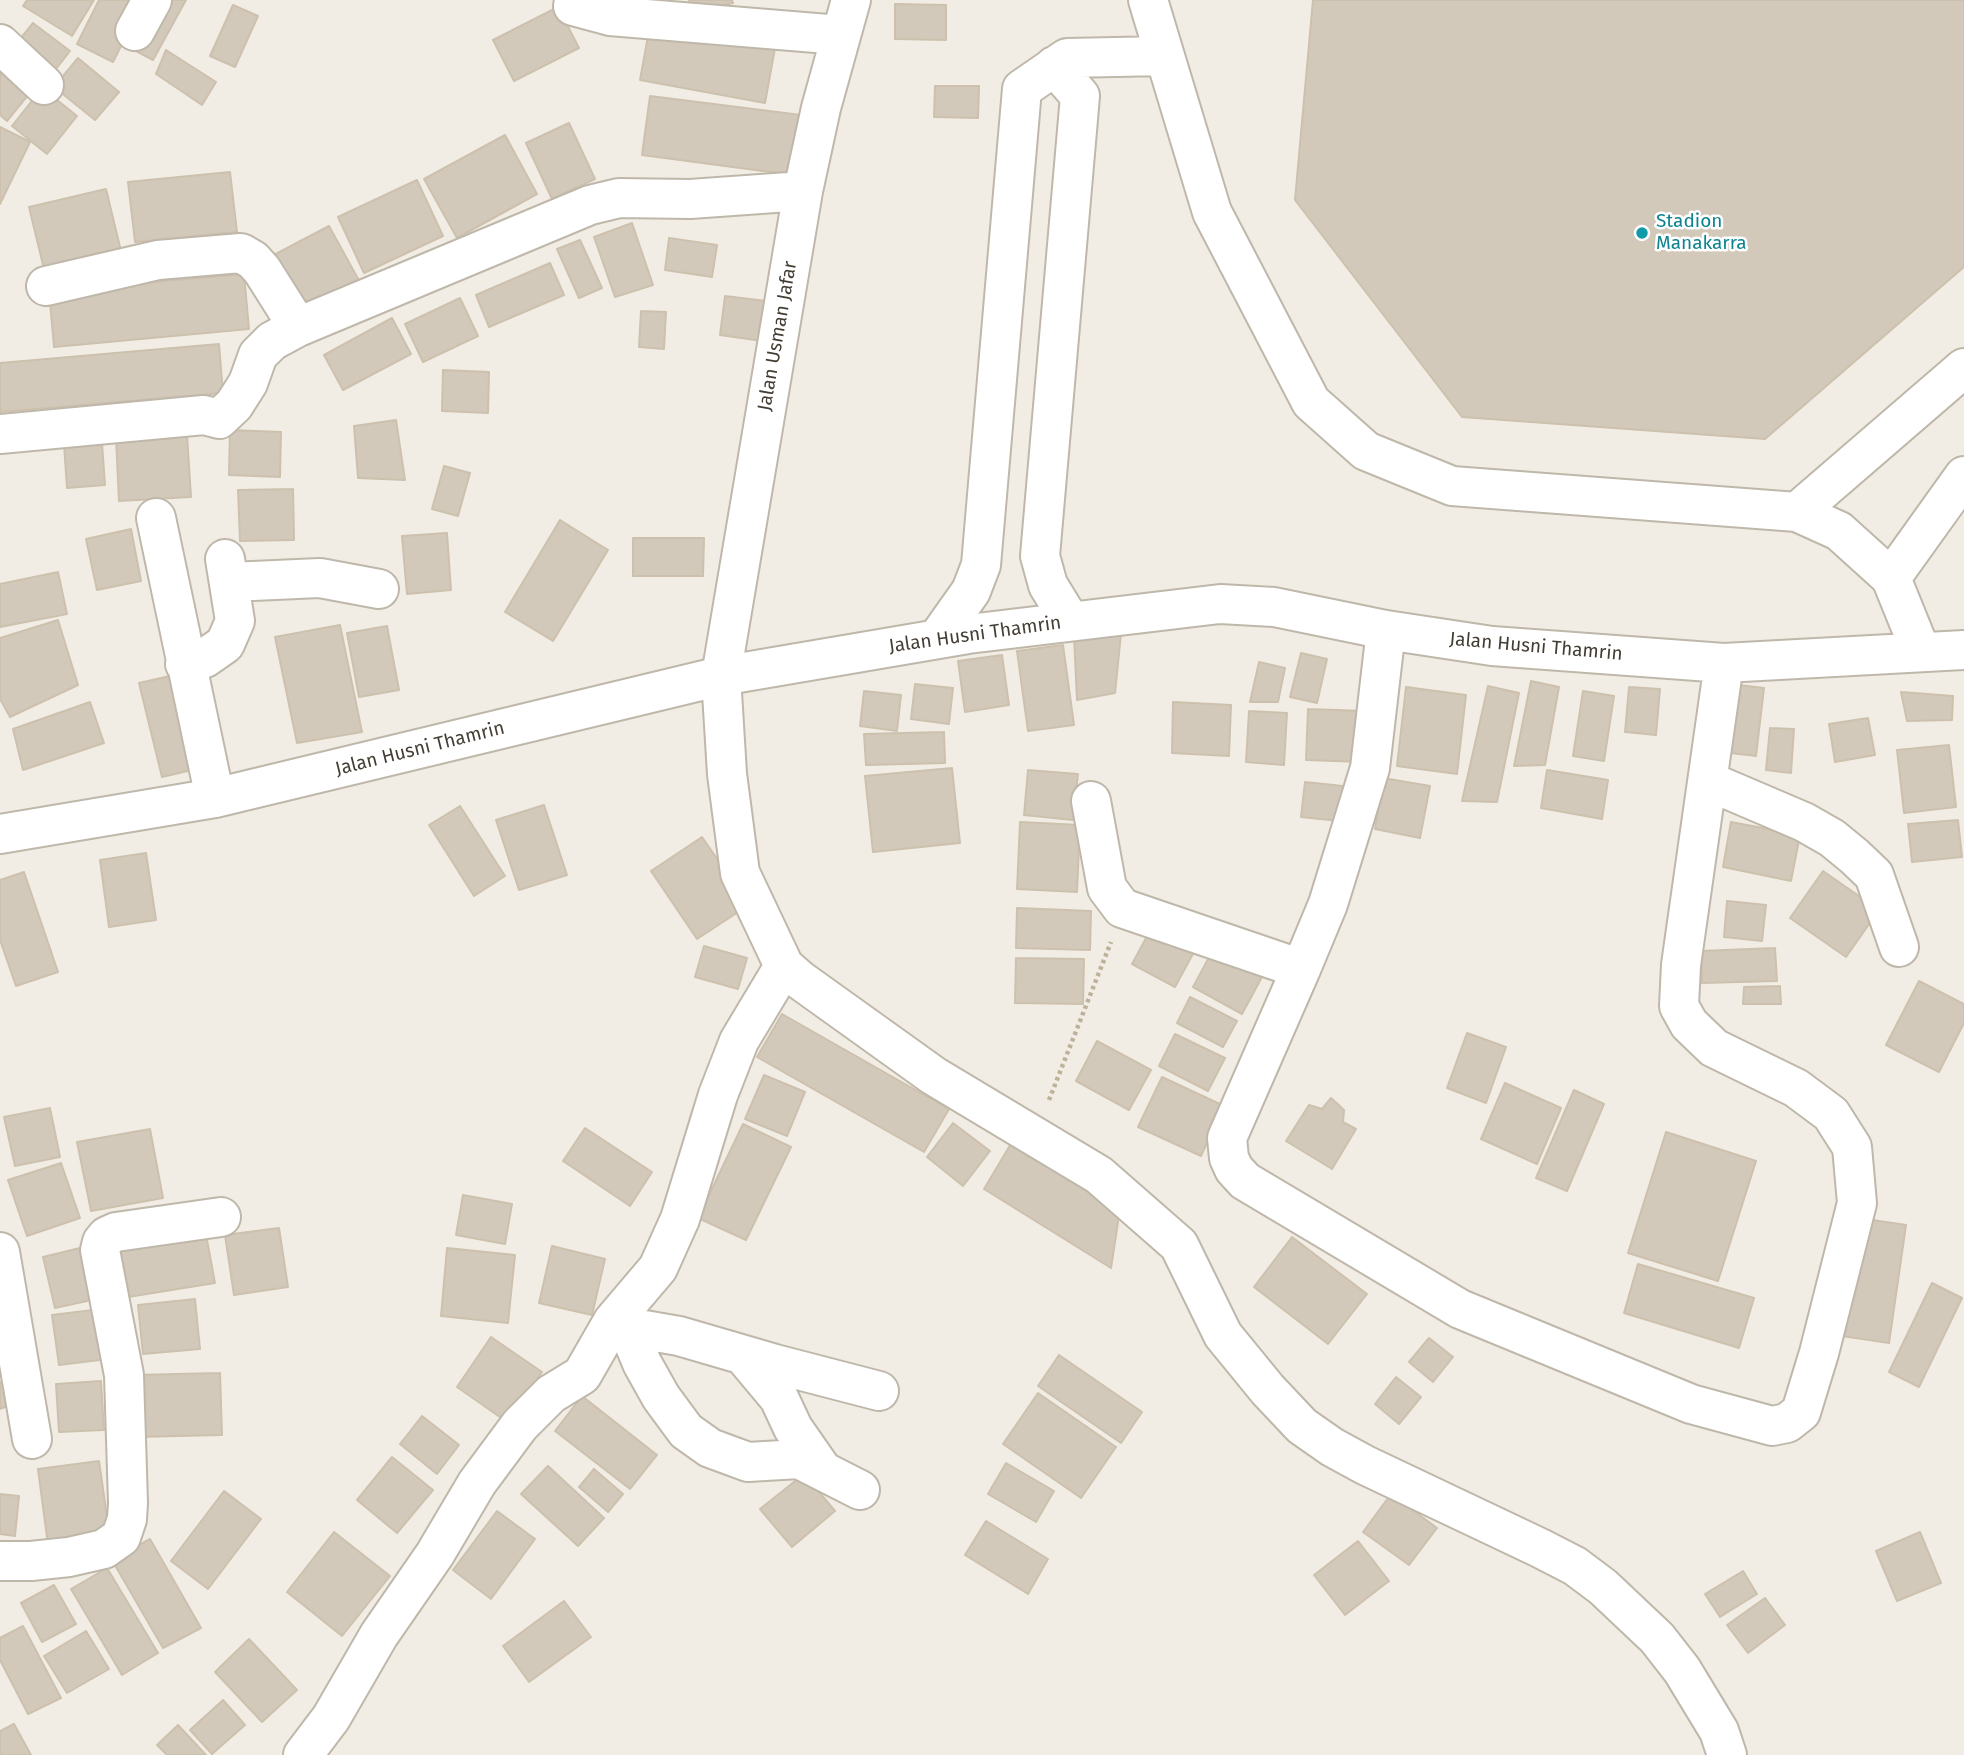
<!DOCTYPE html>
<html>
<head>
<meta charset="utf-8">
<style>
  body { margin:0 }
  canvas { display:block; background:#f1ede4 }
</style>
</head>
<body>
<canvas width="1964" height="1755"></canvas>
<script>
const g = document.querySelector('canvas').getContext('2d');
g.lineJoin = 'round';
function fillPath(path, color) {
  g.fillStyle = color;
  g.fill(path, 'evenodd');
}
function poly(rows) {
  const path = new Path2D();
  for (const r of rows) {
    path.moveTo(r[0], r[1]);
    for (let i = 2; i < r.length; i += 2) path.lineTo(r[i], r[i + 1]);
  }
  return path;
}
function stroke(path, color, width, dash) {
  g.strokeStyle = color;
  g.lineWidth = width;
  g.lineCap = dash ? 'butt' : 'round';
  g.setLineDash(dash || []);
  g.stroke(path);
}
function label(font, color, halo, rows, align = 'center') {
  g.font = font + ' "Fira Sans",sans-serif';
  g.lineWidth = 5;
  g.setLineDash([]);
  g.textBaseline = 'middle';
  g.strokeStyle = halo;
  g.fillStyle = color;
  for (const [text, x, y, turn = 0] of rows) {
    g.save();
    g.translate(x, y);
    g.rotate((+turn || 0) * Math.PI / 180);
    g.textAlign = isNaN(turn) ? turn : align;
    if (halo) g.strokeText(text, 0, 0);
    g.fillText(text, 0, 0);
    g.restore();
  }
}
const building = poly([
  [27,0,94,0,72,36,23,6,27,0],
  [99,0,144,0,113,62,77,44,99,0],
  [160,0,186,0,153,60,134,50,160,0],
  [689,0,732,0,733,3,692,12,689,0],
  [1313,0,1964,0,1964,267,1765,439,1462,417,1295,200,1313,0],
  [895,4,946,5,946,40,895,39,895,4],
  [233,5,258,16,235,67,210,56,233,5],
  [558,7,579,48,514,81,493,40,558,7],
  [33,23,70,51,49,78,12,49,33,23],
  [650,25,775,48,765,103,640,80,650,25],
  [166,50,216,82,202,105,156,74,166,50],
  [78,58,119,92,95,120,54,87,78,58],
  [0,59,37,84,7,121,0,115,0,59],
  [935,86,979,86,978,118,934,117,935,86],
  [42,88,77,116,47,154,12,126,42,88],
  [650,96,801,115,793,175,642,155,650,96],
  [569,123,595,179,552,199,526,143,569,123],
  [0,127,30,142,0,204,0,127],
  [505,135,537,194,457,238,424,179,505,135],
  [230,172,237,232,135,242,128,182,230,172],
  [417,180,443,236,364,273,338,217,417,180],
  [106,189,121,251,44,269,29,207,106,189],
  [632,223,653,285,615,297,594,237,632,223],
  [329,226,362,286,303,317,270,257,329,226],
  [669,238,717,245,712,277,665,270,669,238],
  [580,240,602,288,579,298,557,249,580,240],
  [550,263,564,295,489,327,476,295,550,263],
  [244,274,249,329,54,347,49,291,244,274],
  [725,296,774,302,769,342,720,335,725,296],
  [460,298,478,336,423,362,405,324,460,298],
  [641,311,666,312,664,349,639,347,641,311],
  [392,318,411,354,343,390,324,355,392,318],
  [219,344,223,393,0,412,0,363,219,344],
  [443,370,489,372,488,413,442,411,443,370],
  [396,420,405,480,358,478,354,426,396,420],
  [230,430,281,432,280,477,229,475,230,430],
  [187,435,191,497,119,501,116,438,187,435],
  [102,443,105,485,67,488,64,445,102,443],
  [444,466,470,473,458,516,432,509,444,466],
  [293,489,294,540,240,541,238,490,293,489],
  [560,520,608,550,553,641,505,612,560,520],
  [131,529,141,581,97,590,86,539,131,529],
  [447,533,451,590,407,594,402,536,447,533],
  [633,538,704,538,703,576,633,576,633,538],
  [58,572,67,614,0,627,0,584,58,572],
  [58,620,78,685,10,717,0,699,0,638,58,620],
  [340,625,362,732,297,743,275,637,340,625],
  [387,626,399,690,359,697,347,633,387,626],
  [1121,634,1115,693,1077,700,1074,635,1121,634],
  [1063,645,1074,725,1028,731,1017,651,1063,645],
  [1301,653,1327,659,1317,703,1290,697,1301,653],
  [1002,655,1009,705,965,712,958,661,1002,655],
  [1259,662,1285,668,1278,702,1250,702,1259,662],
  [170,676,192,770,162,777,139,683,170,676],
  [1531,681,1559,687,1545,765,1514,766,1531,681],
  [915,684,953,688,949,724,911,719,915,684],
  [1730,684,1764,688,1756,756,1722,752,1730,684],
  [1488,686,1519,693,1497,802,1462,801,1488,686],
  [1406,687,1466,695,1457,774,1397,766,1406,687],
  [1629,687,1660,689,1656,735,1625,732,1629,687],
  [864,691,901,695,897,731,860,726,864,691],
  [1583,691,1614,696,1604,761,1573,756,1583,691],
  [1901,692,1953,696,1952,720,1907,721,1901,692],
  [90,702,104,743,23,770,13,729,90,702],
  [1173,702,1231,705,1229,756,1172,753,1173,702],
  [1308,709,1365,711,1363,762,1306,760,1308,709],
  [1249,711,1287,713,1284,765,1246,762,1249,711],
  [1868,718,1875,755,1835,762,1829,724,1868,718],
  [1770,728,1794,729,1791,773,1766,770,1770,728],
  [944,732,945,763,866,765,864,734,944,732],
  [1949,745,1956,807,1904,813,1897,750,1949,745],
  [952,768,960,843,873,852,865,776,952,768],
  [1028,770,1078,774,1073,820,1024,815,1028,770],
  [1547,770,1608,780,1602,819,1541,808,1547,770],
  [1383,778,1430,786,1420,838,1375,829,1383,778],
  [1305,782,1343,786,1339,821,1301,817,1305,782],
  [544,805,567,875,519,890,496,820,544,805],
  [460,806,505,876,474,896,429,825,460,806],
  [1958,820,1962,857,1912,862,1908,824,1958,820],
  [1020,822,1080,825,1077,892,1017,889,1020,822],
  [1731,822,1800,835,1791,881,1723,867,1731,822],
  [702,837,749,905,697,939,651,871,702,837],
  [146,853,156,920,109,927,100,860,146,853],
  [1823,871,1879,910,1846,957,1790,918,1823,871],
  [24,872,58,972,16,986,0,940,0,880,24,872],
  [1727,901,1766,905,1762,941,1724,937,1727,901],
  [1017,908,1091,911,1090,950,1016,948,1017,908],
  [1152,927,1195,950,1175,987,1132,964,1152,927],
  [704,946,747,958,738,989,695,977,704,946],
  [1775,948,1777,981,1702,983,1701,951,1775,948],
  [1213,950,1262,977,1242,1014,1193,987,1213,950],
  [1016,958,1084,959,1083,1004,1015,1003,1016,958],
  [1919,981,1964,1004,1964,1023,1939,1072,1886,1045,1919,981],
  [1780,986,1781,1004,1743,1004,1744,987,1780,986],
  [1190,997,1237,1021,1223,1047,1177,1023,1190,997],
  [782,1014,949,1109,924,1152,757,1057,782,1014],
  [1467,1033,1506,1047,1486,1103,1447,1088,1467,1033],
  [1175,1034,1225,1058,1208,1091,1159,1066,1175,1034],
  [1097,1041,1151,1070,1129,1110,1076,1081,1097,1041],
  [764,1075,805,1092,787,1136,745,1119,764,1075],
  [1162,1077,1224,1106,1201,1156,1138,1127,1162,1077],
  [1505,1083,1561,1108,1537,1164,1481,1139,1505,1083],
  [1574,1090,1604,1104,1567,1191,1536,1178,1574,1090],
  [1331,1098,1344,1110,1343,1122,1356,1129,1332,1169,1286,1141,1309,1105,1322,1109,1331,1098],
  [50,1108,60,1157,15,1166,4,1117,50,1108],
  [953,1123,990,1151,963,1186,927,1157,953,1123],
  [743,1124,791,1147,746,1240,698,1218,743,1124],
  [585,1128,652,1172,630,1206,563,1161,585,1128],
  [150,1129,163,1198,91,1211,77,1142,150,1129],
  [1666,1132,1756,1161,1718,1281,1628,1253,1666,1132],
  [1012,1142,1120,1209,1111,1268,984,1189,1012,1142],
  [61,1163,80,1218,27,1236,8,1180,61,1163],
  [463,1195,512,1204,505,1244,456,1235,463,1195],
  [1859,1218,1906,1225,1889,1343,1842,1336,1859,1218],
  [279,1228,288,1287,234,1295,225,1235,279,1228],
  [205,1229,215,1283,122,1298,113,1245,205,1229],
  [1292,1237,1367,1294,1328,1344,1254,1287,1292,1237],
  [552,1246,605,1259,592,1315,539,1303,552,1246],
  [84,1247,96,1299,55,1308,43,1257,84,1247],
  [447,1248,515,1255,508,1323,441,1316,447,1248],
  [1638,1264,1754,1298,1739,1348,1624,1313,1638,1264],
  [1932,1283,1962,1298,1919,1387,1889,1372,1932,1283],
  [195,1299,200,1349,143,1354,138,1305,195,1299],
  [101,1309,108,1359,59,1365,52,1315,101,1309],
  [491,1337,542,1372,507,1422,457,1387,491,1337],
  [1429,1338,1453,1357,1433,1382,1409,1362,1429,1338],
  [1059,1355,1142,1412,1121,1443,1038,1386,1059,1355],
  [220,1373,222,1435,136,1437,135,1375,220,1373],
  [1396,1377,1421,1397,1399,1424,1375,1404,1396,1377],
  [2,1381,10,1405,0,1409,0,1382,2,1381],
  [101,1381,104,1430,59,1432,56,1384,101,1381],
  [1038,1393,1116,1447,1081,1498,1003,1444,1038,1393],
  [582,1396,657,1455,630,1489,555,1431,582,1396],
  [422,1416,459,1445,437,1474,400,1444,422,1416],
  [392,1457,433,1490,397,1533,357,1500,392,1457],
  [99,1461,110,1538,48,1545,38,1469,99,1461],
  [1006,1463,1054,1491,1036,1522,988,1494,1006,1463],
  [548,1466,604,1518,578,1546,521,1494,548,1466],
  [594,1469,623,1494,608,1512,579,1487,594,1469],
  [804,1474,835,1511,792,1547,760,1509,804,1474],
  [224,1491,261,1519,208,1589,171,1561,224,1491],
  [0,1494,19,1496,15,1536,0,1534,0,1494],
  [1391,1494,1437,1528,1409,1565,1363,1532,1391,1494],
  [497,1511,535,1539,491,1599,453,1570,497,1511],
  [986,1521,1048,1559,1028,1594,965,1555,986,1521],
  [334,1532,390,1576,342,1636,287,1592,334,1532],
  [1920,1532,1941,1583,1897,1601,1876,1551,1920,1532],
  [150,1539,201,1628,163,1648,112,1560,150,1539],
  [1358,1541,1389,1581,1345,1615,1314,1575,1358,1541],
  [107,1568,158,1653,122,1675,71,1589,107,1568],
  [1743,1571,1757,1594,1720,1617,1705,1594,1743,1571],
  [54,1585,76,1624,42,1642,21,1603,54,1585],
  [1765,1598,1785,1625,1748,1653,1727,1625,1765,1598],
  [564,1601,591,1637,529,1682,503,1646,564,1601],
  [23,1626,61,1698,28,1714,0,1660,0,1638,23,1626],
  [86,1631,109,1669,67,1693,44,1656,86,1631],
  [249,1639,297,1690,262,1722,215,1672,249,1639],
  [223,1700,245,1725,212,1754,190,1730,223,1700],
  [14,1724,31,1755,0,1755,0,1731,14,1724],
  [178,1725,206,1755,167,1755,157,1745,178,1725]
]);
fillPath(building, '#d3c9ba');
stroke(building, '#cdc1ae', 2);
const minor = poly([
  [851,0,821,108,803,191,721,676,727,774,740,873,784,966,800,980,934,1076,1099,1175,1179,1245,1223,1335,1268,1390,1302,1426,1332,1447,1365,1465,1540,1548,1575,1566,1603,1587,1657,1638,1682,1670,1719,1731,1727,1755],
  [1148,0,1212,212,1311,402,1366,451,1452,486,1797,512,1839,531,1891,578,1921,652],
  [573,6,610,16,840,35],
  [135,31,152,0],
  [0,44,44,85],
  [1054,66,1080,96,1040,556,1048,585,1070,621],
  [46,286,158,260,241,253,253,260,262,270,298,327],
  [0,434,204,415,219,419,234,405,248,383,258,355,272,341,298,327,590,205,619,198,690,199,803,191],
  [1797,512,1964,368],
  [156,518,215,798],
  [1891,578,1964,476],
  [230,582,320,578,379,589],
  [937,639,971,591,981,565,1022,89,1067,58,1164,56],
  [185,664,205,658,225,644,235,621,225,559],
  [1708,781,1804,822,1832,838,1854,856,1874,875,1899,947],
  [1091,801,1107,888,1122,908,1301,969,1328,904,1370,768,1386,630],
  [0,834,215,798,721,676,968,634,1220,604,1274,607,1386,630,1492,646,1724,663,1964,650],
  [1301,969,1227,1138,1229,1158,1234,1169,1245,1181,1460,1309,1691,1404,1772,1426,1787,1423,1801,1412,1819,1353,1857,1203,1852,1147,1831,1114,1796,1088,1714,1048,1689,1024,1679,1006,1681,965,1724,663],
  [0,1252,32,1439],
  [613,1321,627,1327,679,1336,775,1364,879,1391],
  [627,1327,642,1363,661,1397,686,1431,710,1448,748,1462,799,1459,860,1490],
  [743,1355,779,1398,793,1428,823,1471],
  [0,1561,31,1561,69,1557,104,1549,121,1537,127,1519,128,1503,124,1375,100,1250,102,1242,107,1236,116,1232,221,1217],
  [303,1755,331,1718,379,1635,435,1554,477,1483,520,1425,551,1394,582,1375,613,1321,658,1268,680,1219,718,1095,739,1041,784,966]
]);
stroke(minor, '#bfb8aa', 42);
stroke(poly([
  [1049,1100,1111,942]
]), '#beb199', 4.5, [3.5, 3.5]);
stroke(minor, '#fff', 38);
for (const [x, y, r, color] of [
  [1642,233,7,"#0f9aa8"]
]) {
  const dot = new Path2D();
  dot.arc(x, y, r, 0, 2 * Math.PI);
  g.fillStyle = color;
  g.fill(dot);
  stroke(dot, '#fff', 2.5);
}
label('19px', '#0d838f', '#fff', [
  ["Stadion",1656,222],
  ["Manakarra",1656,244]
], 'left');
label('19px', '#433d34', '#fff', [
  ["Jalan Usman Jafar",778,336,-80],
  ["Jalan Husni Thamrin",975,635,-8],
  ["Jalan Husni Thamrin",1536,647,5],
  ["Jalan Husni Thamrin",420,749,-14]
]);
</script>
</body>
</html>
